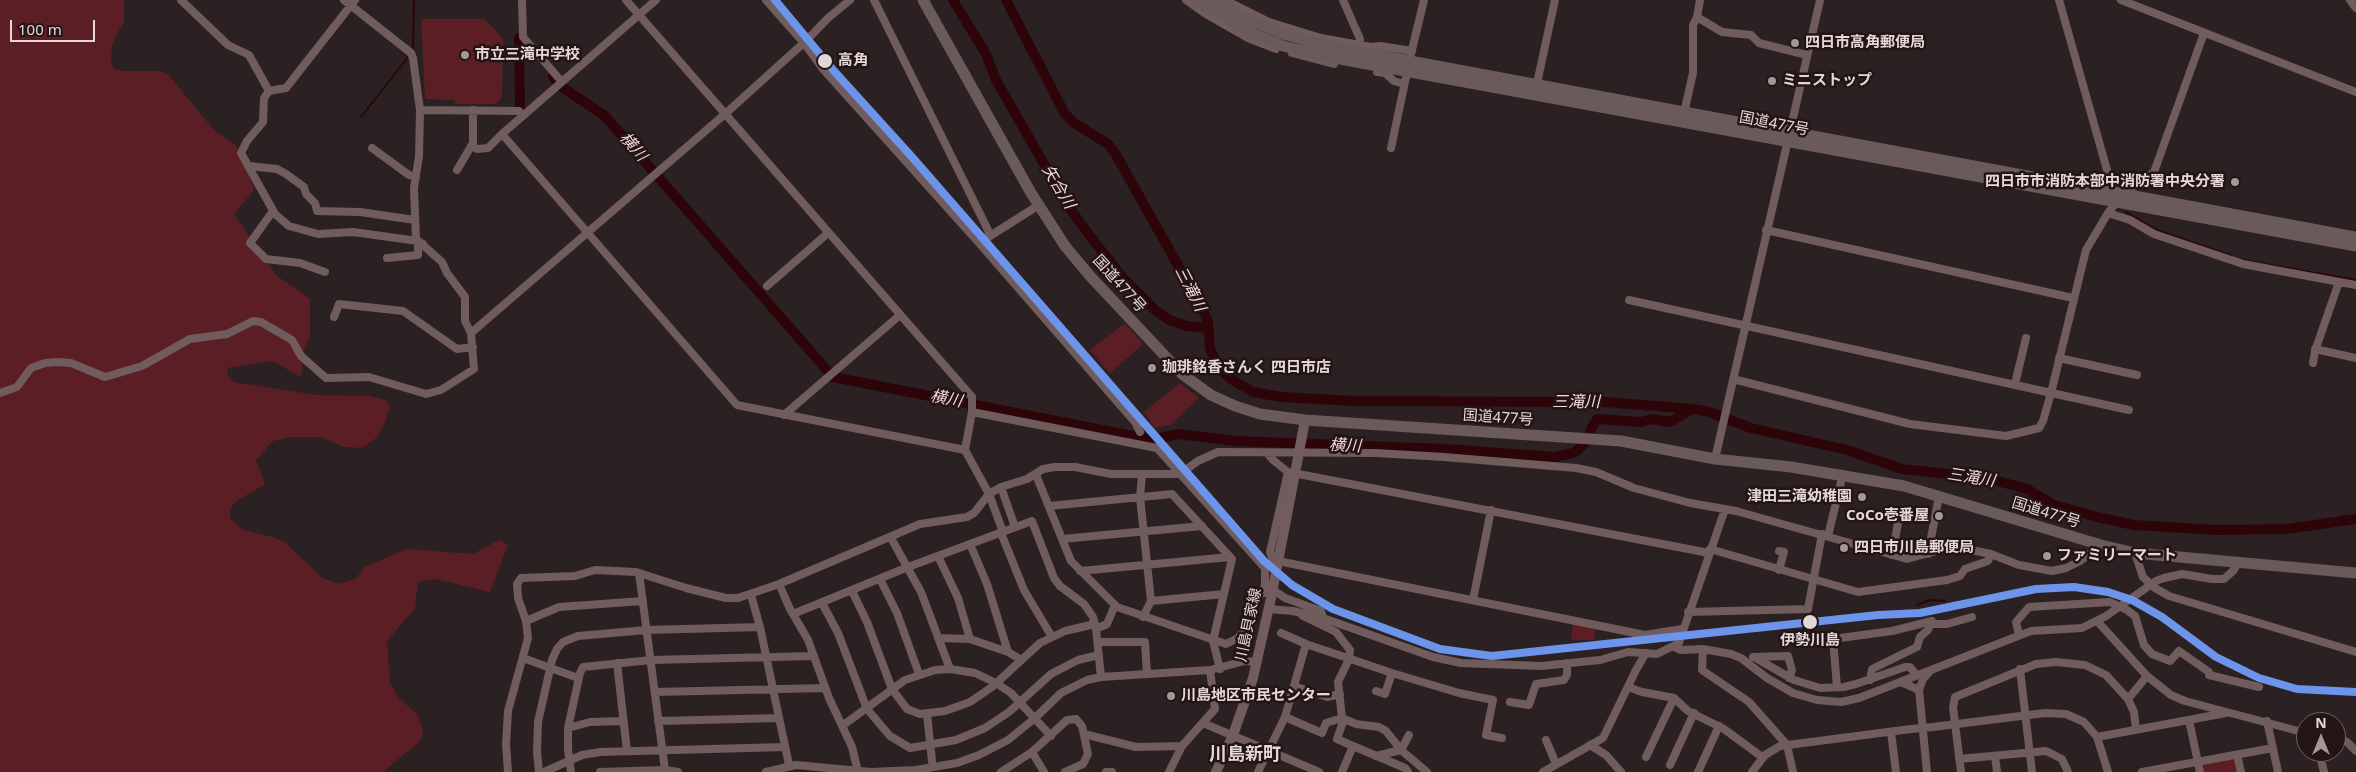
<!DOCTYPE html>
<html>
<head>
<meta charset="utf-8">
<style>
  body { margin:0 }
  #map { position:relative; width:2356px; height:772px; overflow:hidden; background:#2b2122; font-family:"Noto Sans",sans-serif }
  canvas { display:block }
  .north { position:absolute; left:2296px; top:712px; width:50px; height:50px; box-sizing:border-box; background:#251414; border:1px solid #716262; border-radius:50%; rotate:0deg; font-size:14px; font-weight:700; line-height:20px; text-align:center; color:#e3d7d7 }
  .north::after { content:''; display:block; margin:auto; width:18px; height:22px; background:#a39798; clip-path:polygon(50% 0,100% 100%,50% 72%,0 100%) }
  .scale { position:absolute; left:10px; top:20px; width:85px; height:22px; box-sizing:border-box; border:2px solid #e3d7d7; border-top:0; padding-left:6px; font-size:15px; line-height:18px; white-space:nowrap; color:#e3d7d7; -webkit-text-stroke:4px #251414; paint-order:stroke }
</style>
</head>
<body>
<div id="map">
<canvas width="2356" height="772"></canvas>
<div class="north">N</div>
<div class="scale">100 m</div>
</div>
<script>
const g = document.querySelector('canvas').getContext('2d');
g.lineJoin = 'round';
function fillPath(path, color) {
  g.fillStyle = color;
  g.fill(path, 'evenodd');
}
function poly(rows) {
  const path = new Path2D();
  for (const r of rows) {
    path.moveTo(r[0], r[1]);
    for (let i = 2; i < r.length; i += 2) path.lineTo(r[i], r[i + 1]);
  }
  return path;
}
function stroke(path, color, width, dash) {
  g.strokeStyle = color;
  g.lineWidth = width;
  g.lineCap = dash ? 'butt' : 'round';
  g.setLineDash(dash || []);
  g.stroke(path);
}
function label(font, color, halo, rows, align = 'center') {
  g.font = font + ' "Noto Sans","Noto Sans JP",sans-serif';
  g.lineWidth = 5;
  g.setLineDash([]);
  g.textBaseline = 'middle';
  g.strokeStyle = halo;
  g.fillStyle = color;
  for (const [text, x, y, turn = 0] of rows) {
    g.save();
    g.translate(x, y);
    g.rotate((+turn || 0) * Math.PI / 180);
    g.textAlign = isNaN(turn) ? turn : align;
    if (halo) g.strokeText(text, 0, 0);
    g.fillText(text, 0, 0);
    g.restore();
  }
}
fillPath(poly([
  [0,0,124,0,124,21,112,44,111,61,114,69,123,71,160,71,168,74,214,130,236,145,244,159,254,190,234,214,276,275,310,299,310,336,304,351,301,377,272,361,227,368,228,376,234,382,316,395,370,396,385,400,390,407,385,423,376,438,362,448,344,447,320,437,291,437,273,441,256,460,265,484,235,502,230,510,230,518,243,530,269,536,285,542,322,578,339,584,355,579,366,566,407,549,473,554,499,540,508,545,490,592,436,579,418,582,415,608,387,641,390,683,399,698,418,715,423,731,421,740,383,772,0,772],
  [421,19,485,19,503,39,502,97,496,104,455,104,455,100,425,99],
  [1125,323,1143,344,1110,373,1090,350],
  [1180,383,1199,398,1170,425,1154,428,1144,412],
  [1573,622,1596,626,1594,640,1571,640],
  [2231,759,2236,763,2238,772,2203,772,2201,767,2203,764]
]), '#5b1e24');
stroke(poly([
  [413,50,414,0],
  [361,117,409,56],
  [2126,212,2157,230,2232,256],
  [2243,260,2356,280],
  [1917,605,1930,600,1945,601]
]), '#2d0509', 2);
stroke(poly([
  [953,0,986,54,996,80,1068,206,1087,232,1123,278,1155,310,1169,320,1187,326,1208,328],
  [1006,0,1065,114,1074,123,1108,144,1115,153,1203,310,1208,322,1210,348,1218,367,1231,379,1253,392,1282,397,1353,401,1605,402,1693,409,1709,412,1751,428,1847,450,1902,469,1986,478,2027,489,2054,505,2097,517,2134,525,2216,530,2287,529,2356,519],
  [553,77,562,87,605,116,833,377,1153,440,1177,434,1236,441,1446,449,1555,457,1574,453,1585,443],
  [520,109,519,38,529,49],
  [1590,431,1597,419,1641,422,1652,419,1670,422,1692,409]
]), '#2d0509', 10);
stroke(poly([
  [181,0,228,45,249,55,269,91,286,88,355,0],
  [522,0,523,37,562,82],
  [626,0,972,397,972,412,965,450,989,494,1003,532],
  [656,0,502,134,737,405,965,450],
  [766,0,804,43,823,69,980,244,1135,422,1140,432],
  [874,0,987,228,990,236,985,241],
  [1186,0,1206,14,1248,38,1276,49],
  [1225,0,1269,22,1321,38,1371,47,1380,46,1412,51],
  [1343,0,1360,39,1358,49],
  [2059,0,2109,177,2111,180,2136,185],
  [2121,0,2356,92],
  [2350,0,2356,8],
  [1697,17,1722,32,1751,35,1759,43,1807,55],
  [1292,53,1334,64],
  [1411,54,1424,0],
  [1377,72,1385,73,1394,81,1404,84],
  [1536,88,1555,0],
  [269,91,264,98,263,122,247,141,241,153,275,214,289,226,318,234,353,232,418,241],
  [420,110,519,111,523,115],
  [1684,113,1693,73,1693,25,1697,17,1700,0],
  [471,146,477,149,488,148,502,134],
  [372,148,409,175,416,177],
  [1391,148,1408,68],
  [249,166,277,169,286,174,304,187,306,194,315,203,317,211,360,212,415,220],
  [457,170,473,143,473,110],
  [273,211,250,243,266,259,300,263,325,272],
  [2108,213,2130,220,2154,234,2243,264,2356,285],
  [1766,230,2073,298],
  [990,236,1039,205],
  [387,258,418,255,418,246,423,244],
  [767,286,828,233],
  [1629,300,2129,410],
  [334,317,339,304,403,311,457,349,473,347],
  [471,333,725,114,808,39,828,18,850,0],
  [2315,349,2356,358],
  [2059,358,2137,375],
  [2313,363,2315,351,2339,282],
  [1733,379,1910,424,2006,436,2039,428,2043,421,2051,393,2086,250,2108,213,2123,194,2154,172,2204,33],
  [2015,384,2026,338],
  [0,393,17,387,31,368,45,363,59,362,71,363,105,377,142,366,190,339,227,334,253,321,261,322,292,340,301,356,326,378,369,377,426,394,441,390,474,369,471,333,465,321,465,297,447,273,442,262,416,239,414,188,419,156,420,110,413,58,411,53,344,0],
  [972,412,1157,448,1265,568,1265,584,1285,598,1321,611,1323,618],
  [784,415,900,315],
  [1267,453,1273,460,1288,472],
  [1715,459,1820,0],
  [1036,475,1071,561,1117,607,1226,644,1238,638,1248,625,1253,601,1256,596,1264,593,1265,584],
  [1142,475,1140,497,1151,601,1143,617],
  [1001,487,1015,527],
  [1049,506,1172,494,1232,559,1213,641,1220,669],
  [1001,533,1024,590,1052,637],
  [1828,536,1843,474],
  [891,538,921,592,950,669],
  [1062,539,1202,526],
  [970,544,987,584,1008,652],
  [1710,549,1858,592,1947,580,1960,576,1965,569,1988,561,1991,554],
  [1779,551,1784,552,1779,570],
  [2135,553,2143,577,2155,588,2169,596,2356,652],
  [1928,554,1939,496],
  [1892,555,1898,523],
  [938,556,958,598,970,639],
  [1080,571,1230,557],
  [639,573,665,770],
  [2164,578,2182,574,2212,579,2224,579,2234,570,2238,562],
  [880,579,897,613,919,674],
  [779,584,790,609,808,640,829,698,852,747,858,772],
  [852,591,867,622,892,689,907,709,920,714,945,711,970,702,992,687,1040,643,1065,631,1095,624],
  [751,595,760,627],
  [1473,600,1491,510],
  [1151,601,1224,594],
  [822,603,838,633,867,709,890,736,910,748,956,740,985,728,1009,712,1051,674,1078,660,1099,655],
  [1269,609,1293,611,1323,618,1433,657,1461,663,1541,666,1600,660,1628,652,1657,654,1679,643,1725,509],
  [1688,612,1808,609,1822,534],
  [793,614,908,567,1032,521,1054,578,1060,586,1084,604,1093,617,1096,629,1101,677],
  [1303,616,1336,632,1350,650,1349,659,1338,682,1342,718,1356,724,1379,727,1386,731,1401,750,1427,772],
  [526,621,559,607,643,601],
  [2098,622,2147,676,2171,695,2185,701,2306,733],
  [1930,624,1947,624,1972,617],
  [1096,629,1107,624,1115,605],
  [1682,629,1645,635,1273,560,1270,552,1288,472,1709,553],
  [1281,633,1306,644,1392,673,1459,693,1493,700,1486,735,1502,738],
  [2019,635,2016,622,2029,607,2110,602,2127,610,2135,616,2144,645,2152,654,2170,661,2179,651,2209,672,2209,675,2259,687],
  [938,638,970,639,1008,652,1020,659],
  [1098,642,1145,642,1147,674],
  [1674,647,1681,650,1703,649,1731,654,1741,658,1767,678,1793,693,1817,700,1841,702,1859,698,2031,631,2082,628,2106,616],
  [1703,649,1702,670,1749,702,1787,745,1793,772],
  [1753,657,1788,656,1792,670,1789,678],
  [1754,657,1794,680,1820,688,1844,687,1856,684,1905,667,1910,667,1916,675],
  [523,658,578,678],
  [617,663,627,751],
  [2020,669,2032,772],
  [1901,682,1919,690,1927,772],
  [1294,686,1327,697,1340,694],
  [1628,687,1642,692,1674,698,1688,711,1724,729,1762,757],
  [1837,687,1833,639,1892,631,1932,621,1928,630,1920,637,1917,647,1872,669,1870,680],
  [1919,690,1923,679,1930,671],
  [1376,691,1385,694,1392,673],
  [655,692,825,688],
  [2128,699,2147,676],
  [1510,702,1529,705,1536,684,1564,680,1567,675,1567,663],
  [927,714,932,761],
  [1285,717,1322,733,1326,723,1342,718],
  [1344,719,1337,739,1353,746],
  [2189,720,2200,772],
  [658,721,779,718],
  [2267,721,2278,772],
  [1203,723,1319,772],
  [842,726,905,680,935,670,950,669,975,673,996,683,1011,693,1051,736],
  [1933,727,2045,713,2066,714,2084,722,2097,737,2108,772],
  [568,728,590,722,623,721],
  [1891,732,1896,772],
  [1084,734,1136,747,1182,746],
  [2097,737,2226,713],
  [2336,738,2347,742,2356,751],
  [1546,740,1556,764],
  [1590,745,1606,755,1621,772],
  [2319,752,2324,772],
  [2237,755,2241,772],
  [1376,756,1401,750,1409,735],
  [1995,756,1997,772],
  [1646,757,1674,698],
  [1959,759,2046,751,2062,759,2068,772],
  [1670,765,1694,713],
  [508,772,506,744,508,711,528,638,526,621,518,598,517,584,521,578,575,576,595,570,636,572,686,588,726,598,738,598,779,584,920,524,967,517,974,513,989,494,1001,487,1027,479,1043,469,1055,467,1075,467,1111,474,1176,474,1181,473,1198,461,1218,452,1376,453,1444,457,1576,468,1596,472,1634,488,1690,503,1736,511,1907,559,1940,550,1966,549,1991,554,2019,565,2052,571,2066,568,2080,561,2101,545],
  [539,772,537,752,538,722,552,660,557,649,563,642,578,636,646,630,760,627,789,765],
  [544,772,582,755,600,752,785,747],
  [571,772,568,749,568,728,580,673,583,667,651,660,814,656],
  [600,772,665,770,678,772],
  [766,772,796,765,871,772,916,770,957,763,979,755,1008,740,1035,718,1061,693,1087,680,1101,677,1210,670,1245,661,1257,662],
  [1001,772,1032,752],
  [1044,772,1032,752,1067,720,1076,719,1082,726,1088,754,1083,764,1065,772],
  [1106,772,1112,772],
  [1169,772,1182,746,1215,709,1210,670],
  [1258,772,1285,717,1306,644],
  [1342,772,1353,746,1405,768,1408,772],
  [1543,772,1603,738,1636,670,1646,653],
  [1698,772,1719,726],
  [1752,772,1765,755,1780,746,1911,729],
  [1961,772,1953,707,1955,697,2036,664,2056,662,2085,665,2106,675,2128,699,2134,712,2136,730],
  [2142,772,2273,748]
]), '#705c5d', 8);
stroke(poly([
  [1297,463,1305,420],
  [1216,772,1233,735,1253,678,1271,598]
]), '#725c5e', 10);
stroke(poly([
  [923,0,1031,193,1065,246,1090,276,1182,374,1211,395,1235,406,1260,414,1305,420,1621,441,1715,459,1791,467,1904,486,2101,545,2135,553,2356,573],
  [1197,0,1250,32,1283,46,1329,57,2356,246],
  [1213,0,1243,17,1283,34,1324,45,2356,237]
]), '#6a5a5a', 11);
stroke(poly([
  [2106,616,2156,581,2164,578],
  [1911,729,1933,727]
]), '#705c5d', 8);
stroke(poly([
  [1271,598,1297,463]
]), '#725c5e', 10);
stroke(poly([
  [775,0,834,71,912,157,1264,561,1292,585,1333,609,1440,649,1492,656,1878,615,1920,613,2036,589,2074,587,2108,592,2132,600,2162,617,2216,657,2259,678,2297,689,2356,692]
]), '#6b94ea', 8);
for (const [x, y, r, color] of [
  [1795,43,5,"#a39798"],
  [465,55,5,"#a39798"],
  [825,61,8,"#e3d7d7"],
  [1772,81,5,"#a39798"],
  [2235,182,5,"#a39798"],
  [1152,368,5,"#a39798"],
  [1862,497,5,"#a39798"],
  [1939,516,5,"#a39798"],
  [1844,548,5,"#a39798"],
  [2047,556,5,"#a39798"],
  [1810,622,8,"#e3d7d7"],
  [1171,696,5,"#a39798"]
]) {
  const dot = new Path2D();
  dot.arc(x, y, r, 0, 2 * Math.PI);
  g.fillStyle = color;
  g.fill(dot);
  stroke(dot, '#251414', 2);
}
label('bold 15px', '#e3d7d7', '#251414', [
  ["四日市高角郵便局",1805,43],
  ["市立三滝中学校",475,55],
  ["ミニストップ",1782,81],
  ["四日市市消防本部中消防署中央分署",2225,182,"right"],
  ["珈琲銘香さんく 四日市店",1162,368],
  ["津田三滝幼稚園",1852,497,"right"],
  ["CoCo壱番屋",1929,516,"right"],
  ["四日市川島郵便局",1854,548],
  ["ファミリーマート",2057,556],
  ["川島地区市民センター",1181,696]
], 'left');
label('bold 15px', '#e3d7d7', '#251414', [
  ["高角",838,61],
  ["伊勢川島",1810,641,"center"]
], 'left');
label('15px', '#e3d7d7', '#251414', [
  ["国道477号",1774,124,11],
  ["国道477号",1119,284,48],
  ["国道477号",1498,418,4],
  ["国道477号",2046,513,17],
  ["川島貝家線",1249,625,-78]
]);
label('italic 16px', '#f3d8d8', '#251414', [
  ["横川",633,147,49],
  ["矢合川",1058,187,59],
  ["三滝川",1190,289,63],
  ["横川",946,399,11],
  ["三滝川",1576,402],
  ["横川",1345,446,3],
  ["三滝川",1971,478,9]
]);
label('bold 18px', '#e3d7d7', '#251414', [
  ["川島新町",1245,755]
]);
</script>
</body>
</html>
